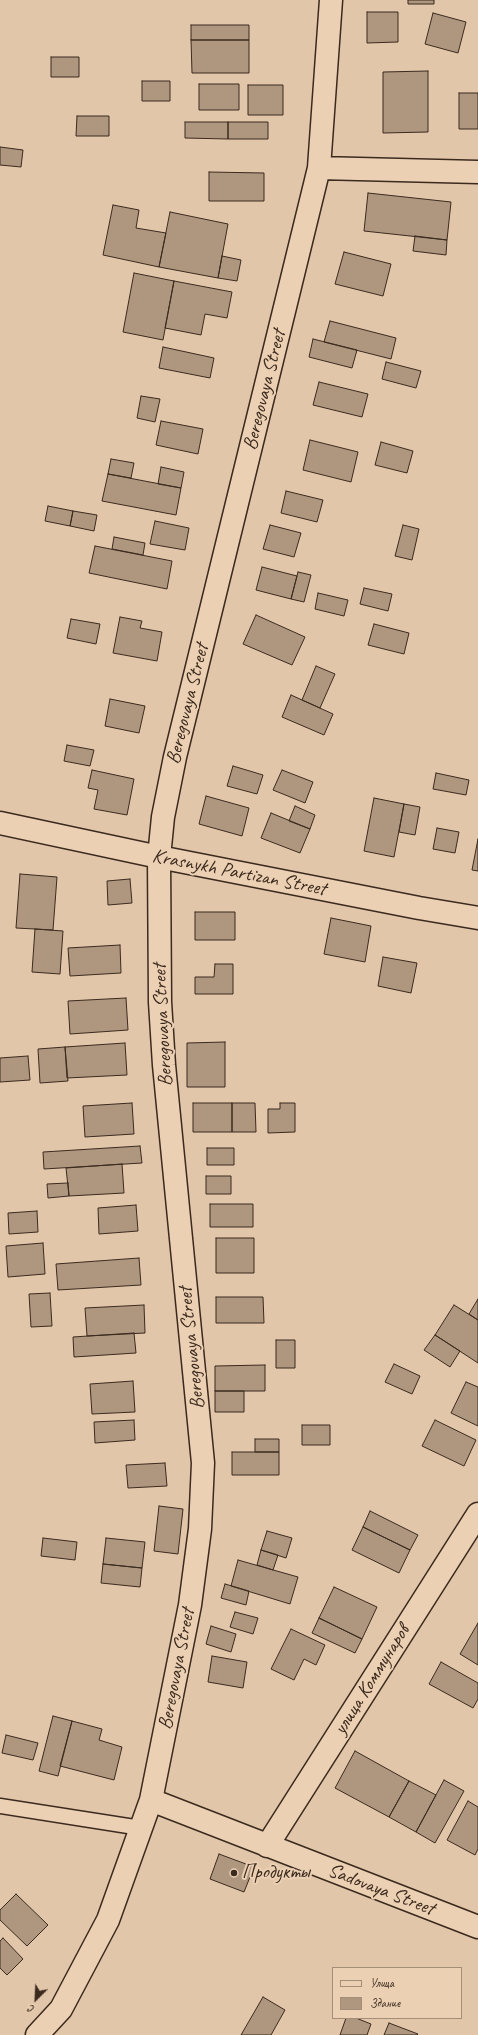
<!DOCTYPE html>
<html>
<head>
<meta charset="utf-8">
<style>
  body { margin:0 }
  #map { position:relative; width:478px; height:2035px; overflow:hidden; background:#e2c6aa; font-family:Caveat,sans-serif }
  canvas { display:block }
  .legend { position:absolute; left:332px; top:1967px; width:130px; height:52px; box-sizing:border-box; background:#ecd0b3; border:1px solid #a58e77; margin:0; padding:5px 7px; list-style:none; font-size:12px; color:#3b2a1e }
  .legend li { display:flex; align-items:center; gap:8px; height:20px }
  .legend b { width:20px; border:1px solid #a58e77 }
  .north { position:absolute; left:16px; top:1979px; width:40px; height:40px; -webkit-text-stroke:3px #ecd0b3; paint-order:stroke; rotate:204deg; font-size:11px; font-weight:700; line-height:16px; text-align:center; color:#3b2a1e }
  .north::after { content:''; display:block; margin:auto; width:14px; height:18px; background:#3b2a1e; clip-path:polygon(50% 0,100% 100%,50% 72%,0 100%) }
</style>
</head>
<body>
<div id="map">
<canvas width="478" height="2035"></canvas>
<ul class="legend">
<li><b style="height:5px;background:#ecd0b3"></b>Улица</li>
<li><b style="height:11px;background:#ae967f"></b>Здание</li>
</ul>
<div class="north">С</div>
</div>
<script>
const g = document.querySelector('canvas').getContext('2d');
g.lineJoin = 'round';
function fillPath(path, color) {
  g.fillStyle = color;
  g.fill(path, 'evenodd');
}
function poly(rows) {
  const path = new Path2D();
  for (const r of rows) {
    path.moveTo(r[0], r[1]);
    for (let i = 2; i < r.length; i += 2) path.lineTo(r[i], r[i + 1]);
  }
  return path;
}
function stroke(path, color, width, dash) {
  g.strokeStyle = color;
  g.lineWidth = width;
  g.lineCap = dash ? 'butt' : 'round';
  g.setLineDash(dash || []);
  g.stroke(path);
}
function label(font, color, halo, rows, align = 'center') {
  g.font = font + ' Caveat,sans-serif';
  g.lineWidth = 4;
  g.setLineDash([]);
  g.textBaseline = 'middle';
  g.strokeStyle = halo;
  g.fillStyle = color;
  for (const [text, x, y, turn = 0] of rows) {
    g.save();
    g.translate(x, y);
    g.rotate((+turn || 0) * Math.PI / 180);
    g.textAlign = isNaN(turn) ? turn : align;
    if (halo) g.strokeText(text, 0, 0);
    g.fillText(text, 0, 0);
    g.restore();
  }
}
const building = poly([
  [408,0,434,0,434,4,408,4,408,0],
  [367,12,398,12,398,42,367,43,367,12],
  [433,13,466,22,458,53,425,44,433,13],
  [191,25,249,25,249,40,191,40,191,25],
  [191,40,249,40,249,73,192,73,191,40],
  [51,57,79,57,79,77,51,77,51,57],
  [428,71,428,132,383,133,383,72,428,71],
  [142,81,170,81,170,101,142,101,142,81],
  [199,84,239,84,239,110,199,110,199,84],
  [248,85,283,85,283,115,248,115,248,85],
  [459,93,478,93,478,129,459,129,459,93],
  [77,116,109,116,109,136,76,136,77,116],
  [185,122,228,122,228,139,185,138,185,122],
  [228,122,268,122,268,139,228,139,228,122],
  [0,147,23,150,21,167,0,165,0,147],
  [209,172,264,173,264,201,209,201,209,172],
  [368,193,451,202,447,240,364,231,368,193],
  [113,205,139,210,136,228,166,233,159,267,103,255,113,205],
  [170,212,228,224,218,278,159,267,170,212],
  [415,236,447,240,446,255,413,251,415,236],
  [344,252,391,264,383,296,335,284,344,252],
  [222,256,241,260,237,281,218,278,222,256],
  [134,273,174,281,163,340,123,332,134,273],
  [174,281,232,292,227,318,205,314,201,335,165,328,174,281],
  [330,321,396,338,391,359,324,342,330,321],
  [313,339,357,350,352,368,309,357,313,339],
  [163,347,214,358,210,378,159,368,163,347],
  [386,362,421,371,416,388,382,379,386,362],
  [319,382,368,394,362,417,313,405,319,382],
  [141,396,160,399,155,422,137,418,141,396],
  [161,421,203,429,198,454,156,445,161,421],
  [310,440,358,452,351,482,303,470,310,440],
  [381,442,413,451,407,473,375,465,381,442],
  [111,459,134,463,131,478,108,474,111,459],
  [161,467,184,472,181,488,158,484,161,467],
  [108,474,181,488,176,515,102,501,108,474],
  [286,491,323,500,317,522,281,513,286,491],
  [48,506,73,511,70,526,45,521,48,506],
  [73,511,97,515,94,531,70,526,73,511],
  [155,521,189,528,185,550,150,544,155,521],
  [270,525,301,533,294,557,263,549,270,525],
  [403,525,419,529,412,560,395,556,403,525],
  [114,537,145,543,143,555,112,549,114,537],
  [95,546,172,561,167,589,89,573,95,546],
  [262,567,297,576,291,599,256,590,262,567],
  [298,572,311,575,304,602,291,599,298,572],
  [364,588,392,594,388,611,360,604,364,588],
  [318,593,348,600,344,616,315,609,318,593],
  [256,615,305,637,292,665,243,644,256,615],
  [120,617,142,621,140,628,162,632,157,661,113,653,120,617],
  [71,619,100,624,96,644,67,638,71,619],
  [374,624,409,633,404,654,368,645,374,624],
  [316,666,335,674,320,708,302,700,316,666],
  [291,695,333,714,324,735,282,717,291,695],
  [110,699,145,706,139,733,105,726,110,699],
  [67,745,94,750,90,766,64,761,67,745],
  [233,766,263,775,257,794,227,786,233,766],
  [92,770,134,779,127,815,94,809,98,790,88,788,92,770],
  [282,770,313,782,305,803,273,790,282,770],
  [436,773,469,780,466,795,433,789,436,773],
  [206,796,249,808,242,836,199,824,206,796],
  [374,798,404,804,394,857,364,851,374,798],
  [404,804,420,807,415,835,399,832,404,804],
  [295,806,315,815,310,829,289,821,295,806],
  [271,813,310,829,300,853,261,838,271,813],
  [437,828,459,832,455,853,433,849,437,828],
  [478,839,478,871,472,870,478,839],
  [20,874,57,877,53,930,16,928,20,874],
  [130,879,132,903,108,905,107,881,130,879],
  [195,912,235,912,235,940,195,940,195,912],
  [331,918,371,926,365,962,324,954,331,918],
  [35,929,63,931,60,974,32,972,35,929],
  [120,945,121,973,70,976,68,948,120,945],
  [383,957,417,963,411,993,378,986,383,957],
  [215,964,233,964,233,994,195,994,195,977,214,977,215,964],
  [126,998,128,1030,70,1034,68,1001,126,998],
  [225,1042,225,1087,187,1087,187,1043,225,1042],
  [125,1043,127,1075,67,1078,65,1047,125,1043],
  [65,1047,68,1081,40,1083,38,1049,65,1047],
  [28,1056,30,1080,0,1082,0,1058,28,1056],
  [132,1103,134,1134,85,1137,83,1106,132,1103],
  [193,1103,232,1103,232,1132,193,1132,193,1103],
  [232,1103,255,1103,256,1132,232,1132,232,1103],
  [280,1103,295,1103,295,1132,268,1133,268,1109,280,1109,280,1103],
  [140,1146,142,1163,44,1169,43,1152,140,1146],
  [207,1148,234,1148,234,1165,207,1165,207,1148],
  [122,1164,124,1193,69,1196,66,1168,122,1164],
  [206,1176,231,1176,231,1194,206,1194,206,1176],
  [68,1183,69,1196,48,1198,47,1184,68,1183],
  [210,1204,253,1204,253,1227,210,1227,210,1204],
  [136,1205,138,1231,99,1234,98,1208,136,1205],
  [37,1211,38,1232,9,1234,8,1213,37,1211],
  [216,1238,254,1238,254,1273,216,1273,216,1238],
  [43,1243,45,1274,8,1277,6,1246,43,1243],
  [139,1258,141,1285,58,1290,56,1264,139,1258],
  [50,1293,52,1326,31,1327,29,1294,50,1293],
  [216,1297,263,1297,264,1323,216,1323,216,1297],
  [478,1299,478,1320,469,1314,478,1299],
  [144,1305,145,1333,87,1336,85,1308,144,1305],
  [454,1305,478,1320,478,1363,435,1335,454,1305],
  [134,1333,136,1353,74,1357,73,1337,134,1333],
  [435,1335,460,1351,450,1367,424,1350,435,1335],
  [276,1340,295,1340,295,1368,276,1368,276,1340],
  [394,1364,420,1376,412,1394,385,1382,394,1364],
  [265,1365,265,1391,215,1391,215,1366,265,1365],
  [133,1381,135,1412,92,1414,90,1384,133,1381],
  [466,1382,478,1387,478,1426,451,1413,466,1382],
  [215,1391,244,1391,244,1412,215,1412,215,1391],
  [134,1420,135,1440,95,1443,94,1422,134,1420],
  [435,1420,476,1440,464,1466,422,1446,435,1420],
  [302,1425,330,1425,330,1445,302,1445,302,1425],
  [255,1439,279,1439,279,1452,255,1452,255,1439],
  [232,1452,279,1452,279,1475,232,1475,232,1452],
  [165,1463,167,1486,128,1488,126,1465,165,1463],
  [159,1506,183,1509,178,1554,154,1551,159,1506],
  [370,1511,418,1535,410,1550,363,1527,370,1511],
  [363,1527,410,1550,399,1573,352,1550,363,1527],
  [267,1531,292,1538,286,1558,261,1550,267,1531],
  [43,1538,77,1542,75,1560,41,1556,43,1538],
  [106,1538,145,1542,142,1568,103,1564,106,1538],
  [261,1550,278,1555,273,1570,257,1565,261,1550],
  [238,1560,298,1577,290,1604,231,1586,238,1560],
  [103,1564,142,1568,140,1587,101,1583,103,1564],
  [225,1584,249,1591,246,1605,221,1598,225,1584],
  [334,1587,377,1607,362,1639,319,1618,334,1587],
  [235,1612,258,1618,253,1634,230,1627,235,1612],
  [319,1618,362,1639,355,1653,312,1633,319,1618],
  [478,1623,478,1665,460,1654,478,1623],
  [211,1626,236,1634,231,1652,206,1644,211,1626],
  [291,1629,325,1645,316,1665,304,1659,294,1680,271,1669,291,1629],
  [212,1656,247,1662,243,1688,208,1682,212,1656],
  [441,1662,478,1683,478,1699,473,1708,429,1684,441,1662],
  [53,1716,72,1721,58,1776,39,1771,53,1716],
  [72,1721,102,1729,99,1740,122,1747,114,1780,60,1766,72,1721],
  [6,1735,38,1743,33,1760,2,1753,6,1735],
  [355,1751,409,1781,389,1817,335,1788,355,1751],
  [444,1780,464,1791,435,1843,416,1832,444,1780],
  [409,1781,436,1795,416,1832,389,1817,409,1781],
  [468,1801,478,1807,478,1849,475,1855,447,1840,468,1801],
  [219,1854,254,1867,244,1892,210,1879,219,1854],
  [16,1894,48,1925,27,1946,0,1920,0,1910,16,1894],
  [3,1938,23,1959,7,1975,0,1968,0,1941,3,1938],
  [263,1997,285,2010,271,2035,241,2035,263,1997],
  [346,2018,356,2018,371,2024,367,2035,340,2035,346,2018],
  [389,2023,418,2034,417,2035,384,2035,389,2023]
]);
fillPath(building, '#ae967f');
stroke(building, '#3b2a1e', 1);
const service = poly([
  [0,1806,141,1828]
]);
const minor = poly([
  [319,168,478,172],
  [0,823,159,857,419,908,478,918],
  [151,1800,478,1927],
  [267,1846,478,1514],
  [37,2035,61,2009,108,1920,151,1800,190,1605,200,1529,203,1463,164,1065,160,1002,159,857,163,817,175,757,319,168,331,0]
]);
stroke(service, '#3b2a1e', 17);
stroke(minor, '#3b2a1e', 25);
stroke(service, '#ecd0b3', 14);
stroke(minor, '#ecd0b3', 22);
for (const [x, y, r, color] of [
  [234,1873,4,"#3b2a1e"]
]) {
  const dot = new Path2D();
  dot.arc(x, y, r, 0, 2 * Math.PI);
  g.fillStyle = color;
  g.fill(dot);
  stroke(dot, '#ecd0b3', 1.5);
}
label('20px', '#3b2a1e', '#ecd0b3', [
  ["Beregovaya Street",265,390,-76],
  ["Beregovaya Street",188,704,-76],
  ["Krasnykh Partizan Street",239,873,11],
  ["Beregovaya Street",163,1025,-93],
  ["Beregovaya Street",192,1348,-96],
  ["Beregovaya Street",177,1669,-79],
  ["улица Коммунаров",372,1680,-58],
  ["Sadovaya Street",381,1890,21]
]);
label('20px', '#3b2a1e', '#ecd0b3', [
  ["Продукты",242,1873]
], 'left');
</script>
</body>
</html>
